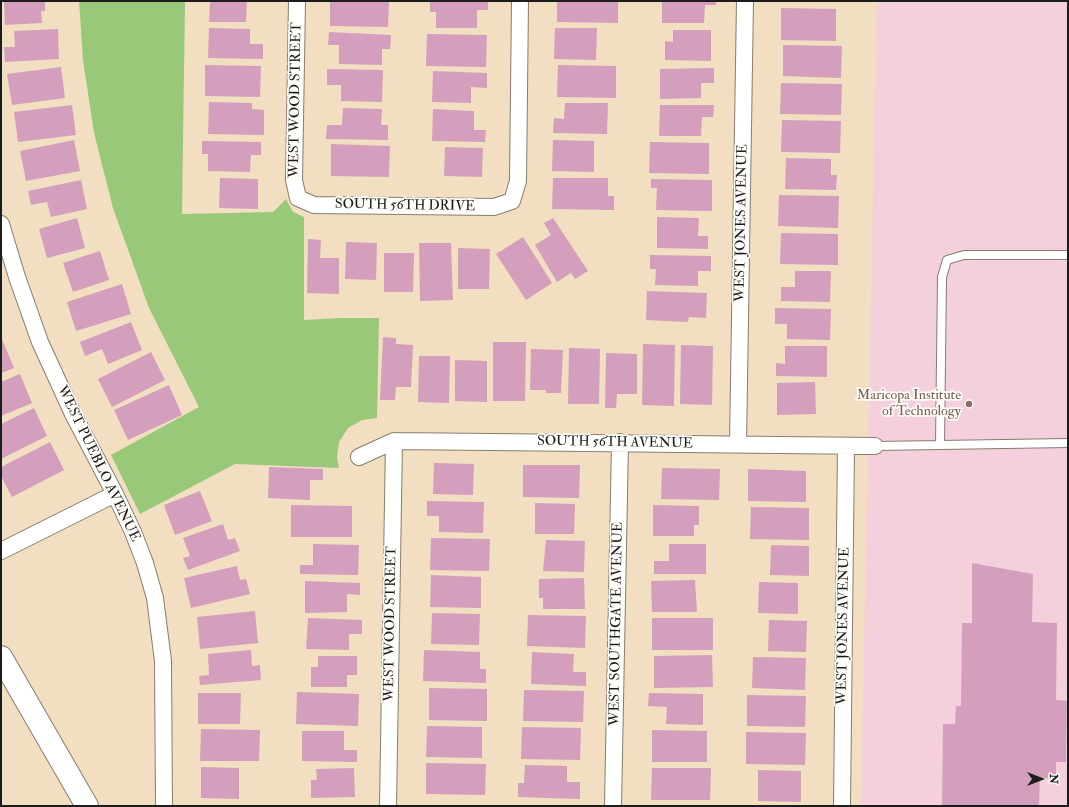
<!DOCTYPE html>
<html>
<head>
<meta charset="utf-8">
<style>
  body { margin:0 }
  #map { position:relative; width:1069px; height:807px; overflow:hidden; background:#f2dec0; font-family:"IM FELL Double Pica",serif }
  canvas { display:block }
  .frame { position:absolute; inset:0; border:2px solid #1c1c1c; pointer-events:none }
  .north { position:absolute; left:1021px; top:759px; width:40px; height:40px; -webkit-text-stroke:3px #fdfcf7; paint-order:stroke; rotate:90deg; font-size:11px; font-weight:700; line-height:16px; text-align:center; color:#1c1c1c }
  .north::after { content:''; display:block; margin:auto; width:14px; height:18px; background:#1c1c1c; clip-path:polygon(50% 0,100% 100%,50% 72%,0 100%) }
</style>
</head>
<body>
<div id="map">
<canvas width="1069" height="807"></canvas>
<div class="frame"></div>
<div class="north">N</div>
</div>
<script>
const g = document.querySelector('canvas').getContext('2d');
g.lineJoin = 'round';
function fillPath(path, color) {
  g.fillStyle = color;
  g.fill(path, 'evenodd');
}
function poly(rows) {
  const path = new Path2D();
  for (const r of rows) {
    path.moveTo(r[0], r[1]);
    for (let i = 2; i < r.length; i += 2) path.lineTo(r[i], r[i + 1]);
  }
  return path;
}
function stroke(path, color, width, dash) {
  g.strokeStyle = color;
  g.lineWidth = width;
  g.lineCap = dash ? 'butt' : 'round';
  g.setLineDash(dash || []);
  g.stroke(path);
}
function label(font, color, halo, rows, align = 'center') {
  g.font = font + ' "IM FELL Double Pica",serif';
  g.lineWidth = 3.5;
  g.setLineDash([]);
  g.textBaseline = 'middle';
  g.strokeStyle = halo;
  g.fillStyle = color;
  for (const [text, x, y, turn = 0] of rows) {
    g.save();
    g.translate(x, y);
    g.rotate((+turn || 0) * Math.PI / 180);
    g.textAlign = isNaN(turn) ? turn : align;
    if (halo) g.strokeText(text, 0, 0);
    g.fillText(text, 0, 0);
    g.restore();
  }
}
fillPath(poly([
  [877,1,1068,1,1068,806,861,806]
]), '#f4cfdc');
fillPath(poly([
  [79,1,185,1,182,214,273,212,286,199,293,212,304,217,304,320,341,318,379,318,377,418,362,420,348,428,339,442,337,457,339,468,235,464,140,514,111,455,199,407,149,308,113,208,94,133,83,60]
]), '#99c978');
fillPath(poly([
  [4,1,45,1,45,11,41,11,42,23,5,25],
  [210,1,247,1,246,22,209,22],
  [330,1,389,1,388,27,330,26],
  [430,1,488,1,488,10,477,10,477,28,436,28,436,12,430,12],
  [557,1,618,1,618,23,557,22],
  [662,1,716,1,716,5,705,5,704,23,662,23],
  [781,8,836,9,836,41,781,40],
  [209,28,250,29,250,44,263,44,263,59,208,58],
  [555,28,597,28,596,60,554,59],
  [58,29,59,59,5,62,4,47,15,47,14,31],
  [673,30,711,30,711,61,665,60,665,41,673,42],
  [329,32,391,35,390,49,382,49,382,65,339,64,339,45,328,45],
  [427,34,487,35,486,67,426,66],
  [783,45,842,46,841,78,783,76],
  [205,65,261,66,260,97,205,96],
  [558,65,616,66,616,98,557,97],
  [61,67,65,98,12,105,7,74],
  [714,68,714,83,701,83,701,98,660,99,660,69],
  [327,69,383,70,382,102,341,101,341,85,327,85],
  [433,71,487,73,487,88,471,87,471,103,432,102],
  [781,83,842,84,841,115,780,114],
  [209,102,252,103,252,109,264,110,264,135,208,134],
  [565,103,608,103,607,134,553,133,554,118,564,119],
  [72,105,76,135,18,142,14,112],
  [660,105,714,105,713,117,702,117,701,136,659,136],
  [343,108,382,109,381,125,388,125,388,140,326,139,327,125,342,125],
  [433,109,474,111,474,130,486,130,485,142,432,141],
  [782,120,841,121,840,153,781,152],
  [74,140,80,171,26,181,20,151],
  [553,140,594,141,594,172,552,171],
  [202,141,261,142,261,155,251,155,250,172,208,171,208,154,202,154],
  [650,142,709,143,709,174,649,173],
  [331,144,390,146,389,177,331,176],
  [445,147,483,148,482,177,444,176],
  [786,158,831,159,831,175,837,175,836,190,785,189],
  [220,178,258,179,258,209,219,208],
  [553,178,608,178,608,196,614,196,614,210,552,209],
  [651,179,712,180,712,211,656,210,657,188,651,188],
  [81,180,87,209,51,217,47,202,31,205,28,191],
  [779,195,839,196,838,228,778,226],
  [657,217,699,218,698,236,708,236,708,249,657,248],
  [77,218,85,248,47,258,39,229],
  [553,218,588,271,575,279,571,273,557,282,535,245,551,235,544,223],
  [781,233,838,234,838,265,780,264],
  [523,237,552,283,526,300,496,254],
  [308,239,321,240,320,258,339,258,339,294,307,293],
  [346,242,377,243,376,280,345,279],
  [419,243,451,243,453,300,420,301],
  [458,248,490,249,489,289,458,289],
  [100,251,109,280,73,292,63,263],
  [384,253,414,253,413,292,384,292],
  [650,255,711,256,711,271,698,271,698,286,655,285,656,269,650,269],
  [795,271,831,271,830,302,781,301,781,287,795,287],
  [122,284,131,314,76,331,67,302],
  [647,291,707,293,706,318,689,317,688,322,646,320],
  [775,308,831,309,830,340,787,339,787,324,775,324],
  [131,322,142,350,108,364,102,349,85,356,80,342],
  [383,337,396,338,396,344,413,345,411,387,396,387,395,400,380,400],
  [2,339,14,368,1,373,1,340],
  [493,342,526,342,525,401,493,401],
  [643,344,675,345,674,406,642,405],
  [681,345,713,346,712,405,680,404],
  [785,346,827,346,827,377,776,376,776,363,785,364],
  [569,348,600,349,599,404,568,404],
  [531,349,563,350,561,393,546,393,546,390,530,390],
  [151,352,165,380,112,407,98,379],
  [606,353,637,354,637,394,617,394,616,408,605,408],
  [419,356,450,356,449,403,418,402],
  [455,360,487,361,487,402,455,401],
  [20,374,32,403,1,416,1,382],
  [815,382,816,414,777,415,777,383],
  [169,385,182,415,128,440,114,410],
  [34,408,47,436,1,459,1,424],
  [50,442,64,470,12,497,1,476,1,467],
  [434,463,474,464,473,495,433,494],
  [523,465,580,465,579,498,523,497],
  [269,467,323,469,323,480,310,480,310,500,268,498],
  [662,468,720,469,719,500,661,499],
  [748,469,806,471,806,502,748,501],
  [200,491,212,521,175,535,164,505],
  [427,501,484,502,483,533,439,532,439,516,427,516],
  [535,503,575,504,574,534,535,534],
  [291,505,352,506,352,537,291,537],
  [653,505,699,506,699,525,694,525,694,536,653,536],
  [751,507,809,508,809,540,750,539],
  [223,524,228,540,235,538,240,551,188,570,183,558,190,556,183,538],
  [431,538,490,539,489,571,430,570],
  [546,540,585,541,584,572,543,571],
  [313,544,359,545,358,575,300,574,300,565,313,565],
  [669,544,706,544,706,574,654,574,654,561,669,561],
  [771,545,809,546,809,576,770,575],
  [972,563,1033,574,1032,622,1057,623,1056,700,1067,701,1066,762,1056,762,1056,778,1040,778,1039,806,942,806,943,724,955,724,956,706,961,706,962,623,972,623],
  [237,566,240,580,246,579,250,594,191,608,184,578],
  [431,575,481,577,481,608,430,607],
  [584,578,585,609,543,609,543,598,539,598,539,579],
  [695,580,697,612,652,612,651,581],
  [305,581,360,583,360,595,347,594,347,612,305,613],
  [759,582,798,583,798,614,758,613],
  [255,611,258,643,200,649,197,617],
  [432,613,480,614,479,645,431,644],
  [528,615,586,616,585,648,527,646],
  [308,618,362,620,362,634,349,634,349,650,306,649],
  [652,618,713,618,713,650,652,650],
  [769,620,807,621,806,652,768,651],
  [251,650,252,666,260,665,261,680,200,685,199,676,209,675,208,654],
  [424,650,480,652,480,669,486,669,486,683,423,681],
  [532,652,574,654,573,672,586,672,586,686,531,684],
  [712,655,713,687,654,688,654,656],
  [318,656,357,656,357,675,347,675,347,687,311,687,311,667,318,667],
  [753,657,806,658,805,690,752,688],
  [429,688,487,689,487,721,429,720],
  [524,690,584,691,583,722,523,721],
  [297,692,359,694,358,726,296,724],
  [198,693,241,693,240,724,198,724],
  [649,693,703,694,703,725,666,724,667,707,648,706],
  [747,695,806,696,805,727,747,726],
  [427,726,482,727,482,758,426,757],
  [522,727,581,728,580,760,521,759],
  [201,729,260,730,259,761,200,761],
  [652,730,707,731,707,762,652,762],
  [302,731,344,731,344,750,357,750,357,762,302,761],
  [746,732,806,733,805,765,746,764],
  [426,763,486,764,485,795,426,794],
  [525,765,567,766,567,782,580,782,580,799,518,797,518,783,524,783],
  [201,767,239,768,239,799,201,798],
  [354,768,355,797,311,798,311,780,317,780,316,769],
  [652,768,711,768,710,800,651,800],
  [758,770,801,771,801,802,758,801]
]), '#d49fbd');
const service = poly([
  [940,445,942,277,947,260,964,255,1068,255],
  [875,446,1068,443]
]);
const minor = poly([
  [297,1,294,180,298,198,314,205,494,207,512,201,518,181,520,1],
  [1,224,17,277,40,342,73,414,115,494,133,532,145,563,155,598,163,661,164,806],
  [738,444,745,1],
  [359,457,394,441,875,446],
  [1,551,115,494],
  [388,806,394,441],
  [613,806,620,442],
  [842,806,846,446]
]);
const secondary = poly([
  [1,657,87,806]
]);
stroke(service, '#877d6e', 10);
stroke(minor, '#877d6e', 18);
stroke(secondary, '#877d6e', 24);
stroke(service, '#fff', 8);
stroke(minor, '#fff', 16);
stroke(secondary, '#fff', 22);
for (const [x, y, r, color] of [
  [969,404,4,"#8d6e63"]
]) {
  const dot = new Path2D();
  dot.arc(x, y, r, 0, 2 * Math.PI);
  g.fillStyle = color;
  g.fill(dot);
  stroke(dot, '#fdfcf7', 1.5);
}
label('14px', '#1c1c1c', '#fdfcf7', [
  ["WEST WOOD STREET",296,100,-89],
  ["SOUTH 56TH DRIVE",405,206,1],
  ["WEST JONES AVENUE",742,223,-89],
  ["SOUTH 56TH AVENUE",615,443,1],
  ["WEST PUEBLO AVENUE",98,464,64],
  ["WEST WOOD STREET",391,624,-89],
  ["WEST SOUTHGATE AVENUE",617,624,-89],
  ["WEST JONES AVENUE",844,626,-89]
]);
label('14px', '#785e54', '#fdfcf7', [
  ["Maricopa Institute",961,396],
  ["of Technology",961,412]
], 'right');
</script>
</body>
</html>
